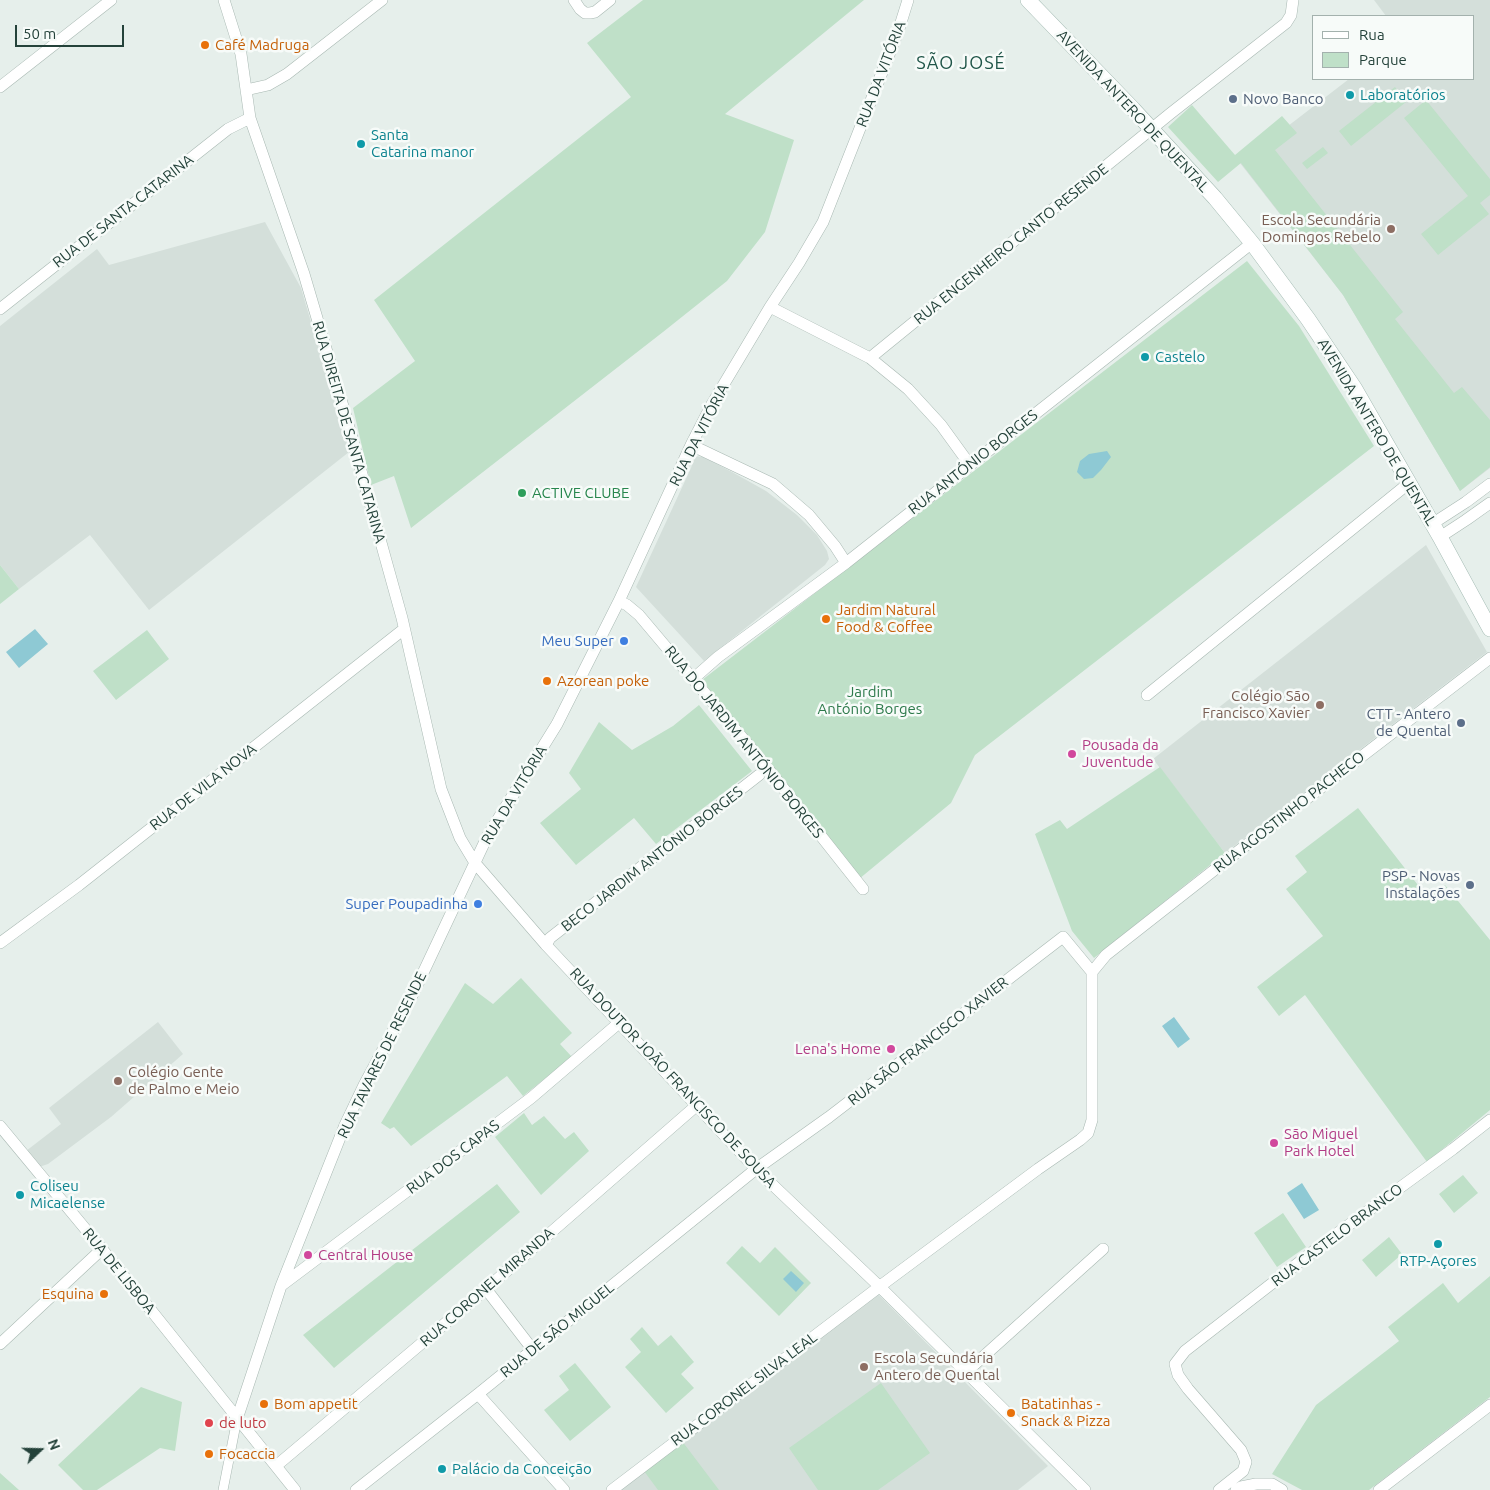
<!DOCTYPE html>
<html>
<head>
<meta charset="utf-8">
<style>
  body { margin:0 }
  #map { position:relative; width:1490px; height:1490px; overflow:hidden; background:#e6efeb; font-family:Ubuntu,sans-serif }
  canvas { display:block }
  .legend { position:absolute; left:1312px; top:15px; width:162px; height:65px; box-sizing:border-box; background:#f7fbf9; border:1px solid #a3b1ad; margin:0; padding:6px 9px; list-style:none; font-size:15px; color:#24423a }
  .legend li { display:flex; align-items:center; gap:10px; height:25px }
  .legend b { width:25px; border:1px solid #a3b1ad }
  .north { position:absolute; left:15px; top:1425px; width:50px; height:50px; -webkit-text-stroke:4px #f7fbf9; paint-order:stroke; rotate:69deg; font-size:14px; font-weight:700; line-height:20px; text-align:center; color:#24423a }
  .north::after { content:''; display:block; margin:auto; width:18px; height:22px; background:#24423a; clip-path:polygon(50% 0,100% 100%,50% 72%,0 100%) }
  .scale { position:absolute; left:15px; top:25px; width:109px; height:22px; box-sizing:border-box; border:2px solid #24423a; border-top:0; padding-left:6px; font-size:15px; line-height:18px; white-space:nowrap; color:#24423a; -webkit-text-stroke:4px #f7fbf9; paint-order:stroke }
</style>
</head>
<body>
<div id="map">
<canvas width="1490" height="1490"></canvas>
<ul class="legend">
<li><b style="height:6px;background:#fff"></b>Rua</li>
<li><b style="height:14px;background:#bfe0c8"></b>Parque</li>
</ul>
<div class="north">N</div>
<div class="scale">50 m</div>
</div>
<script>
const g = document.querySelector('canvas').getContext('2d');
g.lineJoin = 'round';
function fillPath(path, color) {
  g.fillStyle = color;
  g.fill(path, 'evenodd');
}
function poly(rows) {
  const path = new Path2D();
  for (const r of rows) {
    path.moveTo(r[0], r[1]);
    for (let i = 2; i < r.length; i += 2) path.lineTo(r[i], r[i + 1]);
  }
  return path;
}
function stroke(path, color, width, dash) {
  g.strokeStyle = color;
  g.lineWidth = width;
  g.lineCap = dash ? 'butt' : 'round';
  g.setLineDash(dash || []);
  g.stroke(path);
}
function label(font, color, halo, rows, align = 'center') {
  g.font = font + ' Ubuntu,sans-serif';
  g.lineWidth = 5;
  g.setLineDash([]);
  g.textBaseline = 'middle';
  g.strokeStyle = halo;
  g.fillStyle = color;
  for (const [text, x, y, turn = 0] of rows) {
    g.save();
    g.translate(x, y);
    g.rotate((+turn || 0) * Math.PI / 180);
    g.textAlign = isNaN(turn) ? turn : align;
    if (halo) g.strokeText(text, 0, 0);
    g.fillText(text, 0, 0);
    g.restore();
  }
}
fillPath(poly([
  [1374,0,1490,0,1490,468,1460,491,1343,295,1240,163,1349,79,1474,79,1474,16,1386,16],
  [265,222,301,288,349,452,149,610,90,535,19,589,0,565,0,326,97,249,109,265],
  [695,456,703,457,732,472,766,491,797,515,817,535,827,551,829,559,825,565,704,661,636,587,691,468],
  [1426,545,1487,652,1225,853,1153,759],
  [158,1022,183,1054,111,1117,48,1164,39,1167,26,1151,61,1124,49,1108],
  [876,1292,1048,1466,1018,1490,619,1490]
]), '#d4dfda');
fillPath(poly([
  [643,0,864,0,725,114,794,140,765,232,727,281,663,332,411,528,394,476,371,485,353,408,415,361,374,300,631,97,587,43],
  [1395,87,1406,102,1351,146,1339,131],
  [1426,100,1490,179,1490,195,1480,203,1489,214,1438,255,1421,234,1468,196,1404,118],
  [1192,105,1235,155,1282,116,1297,133,1275,150,1403,312,1395,319,1454,393,1462,387,1490,420,1490,467,1460,491,1343,295,1241,163,1218,182,1168,127],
  [1323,147,1328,153,1307,169,1302,163],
  [1247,261,1299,326,1374,446,975,755,951,803,859,879,702,680],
  [0,565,19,589,0,604],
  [147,630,169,659,116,700,93,671],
  [699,705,752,771,656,844,634,818,576,865,540,823,581,789,569,773,599,722,632,750,673,726],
  [1160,767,1225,853,1094,958,1072,931,1035,834,1060,820,1067,829],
  [1358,808,1428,898,1445,885,1490,940,1490,1110,1427,1162,1305,995,1279,1016,1257,987,1323,936,1286,889,1307,872,1295,856],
  [521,978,572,1033,560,1044,572,1057,523,1096,507,1076,411,1146,394,1127,390,1129,381,1123,465,983,493,1004],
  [524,1113,532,1125,544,1116,565,1139,574,1132,589,1151,541,1195,495,1137],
  [1463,1175,1478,1193,1454,1213,1439,1194],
  [497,1184,520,1212,334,1368,303,1335],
  [1283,1213,1306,1247,1277,1267,1254,1233],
  [1389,1237,1402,1254,1376,1277,1362,1260],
  [742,1246,760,1263,775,1247,811,1283,779,1316,726,1263],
  [1490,1276,1490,1397,1369,1490,1302,1490,1272,1474,1316,1405,1399,1341,1388,1327,1443,1283,1458,1303],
  [642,1327,658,1346,671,1335,694,1362,681,1374,694,1388,666,1413,625,1367,641,1352,630,1339],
  [575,1363,611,1407,570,1441,544,1410,569,1390,559,1376],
  [881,1383,930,1453,878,1490,818,1490,789,1448],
  [141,1387,182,1402,175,1451,160,1448,97,1490,83,1490,58,1465],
  [682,1441,719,1490,658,1490,644,1471],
  [0,1473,19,1490,0,1490]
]), '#bfe0c8');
fillPath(poly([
  [1107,451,1111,457,1101,470,1093,478,1084,479,1077,472,1080,461,1089,454],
  [35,629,48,644,19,668,6,652],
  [1174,1017,1190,1039,1178,1048,1162,1026],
  [1302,1183,1319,1210,1304,1219,1287,1193],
  [791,1271,804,1283,796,1292,783,1279]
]), '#8ec9d4');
const pedestrian = poly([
  [223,1490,237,1419]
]);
const minor = poly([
  [224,0,241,54,250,118,304,274,345,413,402,618,441,789,460,838,475,863,546,945,756,1169,879,1286,1085,1490],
  [574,0,580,9,585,13,590,13,595,12,610,0],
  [0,87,111,0],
  [246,90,268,85,287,74,382,0],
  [770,307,870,358,908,389,941,425,970,465],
  [0,309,228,129,250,118],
  [870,358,1171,113,1286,23,1291,15,1293,0],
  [691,445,773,484,809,515,835,546,846,563],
  [1432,524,1466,502,1490,484],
  [1440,537,1466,520,1490,503],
  [619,601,627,605,639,615,693,679,757,755,863,889],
  [693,679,718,657,846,563,1252,243],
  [1147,695,1409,483],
  [0,943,79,885,404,629],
  [546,945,550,938,759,775],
  [1092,972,1106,955,1241,849,1490,658],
  [0,1126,102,1249,295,1490],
  [282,1285,531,1098,620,1022],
  [486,1289,533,1350],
  [0,1344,102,1249],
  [965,1373,1103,1249],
  [478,1394,564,1490],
  [237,1419,281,1286,345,1125,364,1085,415,990,487,837,557,724,619,601,691,445,712,404,770,307,799,263,823,222,898,32,908,0],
  [276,1466,486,1289,696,1106],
  [356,1490,478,1394,756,1169,829,1117,1063,937,1092,972],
  [612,1490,883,1284,1038,1169,1080,1140,1088,1133,1092,1120,1092,972],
  [1219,1490,1243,1471,1246,1462,1241,1450,1188,1389,1178,1375,1175,1364,1185,1351,1324,1243,1453,1149,1490,1120],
  [1236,1490,1241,1487,1256,1484,1272,1484,1282,1490],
  [1379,1490,1490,1405]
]);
const secondary = poly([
  [1028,0,1133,109,1215,198,1252,243,1308,319,1355,389,1440,537,1490,629]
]);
stroke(pedestrian, '#a8b8b2', 10);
stroke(minor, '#a8b8b2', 12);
stroke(secondary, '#a4bbb3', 16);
stroke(pedestrian, '#fff', 9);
stroke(minor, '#fff', 11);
stroke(secondary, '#fff', 15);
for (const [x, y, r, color] of [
  [205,45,5,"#e8710a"],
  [1350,95,5,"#0f9aa8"],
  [1233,99,5,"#5c6f8a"],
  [361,144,5,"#0f9aa8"],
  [1391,229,5,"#8d6e63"],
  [1145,357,5,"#0f9aa8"],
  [522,493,5,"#2e9e5b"],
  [826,619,5,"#e8710a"],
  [624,641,5,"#3f7fe0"],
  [547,681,5,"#e8710a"],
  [1320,705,5,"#8d6e63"],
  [1461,723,5,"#5c6f8a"],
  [1072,754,5,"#d1479c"],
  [1470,885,5,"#5c6f8a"],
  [478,904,5,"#3f7fe0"],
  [891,1049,5,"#d1479c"],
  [118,1081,5,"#8d6e63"],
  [1274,1143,5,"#d1479c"],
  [20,1195,5,"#0f9aa8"],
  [1438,1244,5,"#0f9aa8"],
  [308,1255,5,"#d1479c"],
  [104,1294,5,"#e8710a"],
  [864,1367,5,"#8d6e63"],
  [264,1404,5,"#e8710a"],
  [1011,1413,5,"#e8710a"],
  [209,1423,5,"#e0444e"],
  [209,1454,5,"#e8710a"],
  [442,1469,5,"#0f9aa8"]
]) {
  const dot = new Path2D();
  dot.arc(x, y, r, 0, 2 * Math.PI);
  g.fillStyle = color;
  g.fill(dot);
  stroke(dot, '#f7fbf9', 2);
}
label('15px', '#c56008', '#f7fbf9', [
  ["Café Madruga",215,45],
  ["Jardim Natural",836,610],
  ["Food & Coffee",836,627],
  ["Azorean poke",557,681],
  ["Esquina",94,1294,"right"],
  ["Bom appetit",274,1404],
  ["Batatinhas -",1021,1404],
  ["Snack & Pizza",1021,1421],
  ["Focaccia",219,1454]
], 'left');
label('15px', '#24423a', '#f7fbf9', [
  ["RUA DA VITÓRIA",881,74,-69],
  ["AVENIDA ANTERO DE QUENTAL",1133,111,47],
  ["RUA DE SANTA CATARINA",123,211,-38],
  ["RUA ENGENHEIRO CANTO RESENDE",1011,244,-39],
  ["RUA DIREITA DE SANTA CATARINA",349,432,74],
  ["AVENIDA ANTERO DE QUENTAL",1377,432,59],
  ["RUA DA VITÓRIA",699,435,-63],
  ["RUA ANTÓNIO BORGES",973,462,-38],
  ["RUA DO JARDIM ANTÓNIO BORGES",744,742,51],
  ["RUA DE VILA NOVA",203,787,-38],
  ["RUA DA VITÓRIA",514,795,-59],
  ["RUA AGOSTINHO PACHECO",1289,812,-38],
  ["BECO JARDIM ANTÓNIO BORGES",652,859,-38],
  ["RUA SÃO FRANCISCO XAVIER",928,1041,-38],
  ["RUA TAVARES DE RESENDE",382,1055,-64],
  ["RUA DOUTOR JOÃO FRANCISCO DE SOUSA",673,1078,47],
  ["RUA DOS CAPAS",453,1157,-37],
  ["RUA CASTELO BRANCO",1337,1235,-37],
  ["RUA DE LISBOA",119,1271,51],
  ["RUA CORONEL MIRANDA",487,1287,-41],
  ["RUA DE SÃO MIGUEL",557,1330,-39],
  ["RUA CORONEL SILVA LEAL",744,1389,-37]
]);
label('15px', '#0d838f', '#f7fbf9', [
  ["Laboratórios",1360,95],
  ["Santa",371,135],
  ["Catarina manor",371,152],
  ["Castelo",1155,357],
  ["Coliseu",30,1186],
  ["Micaelense",30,1203],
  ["RTP-Açores",1438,1261,"center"],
  ["Palácio da Conceição",452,1469]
], 'left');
label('15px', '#4e5e75', '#f7fbf9', [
  ["Novo Banco",1243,99,"left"],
  ["CTT - Antero",1451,714],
  ["de Quental",1451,731],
  ["PSP - Novas",1460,876],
  ["Instalações",1460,893]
], 'right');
label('15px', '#785e54', '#f7fbf9', [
  ["Escola Secundária",1381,220],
  ["Domingos Rebelo",1381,237],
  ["Colégio São",1310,696],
  ["Francisco Xavier",1310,713],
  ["Colégio Gente",128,1072,"left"],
  ["de Palmo e Meio",128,1089,"left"],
  ["Escola Secundária",874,1358,"left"],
  ["Antero de Quental",874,1375,"left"]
], 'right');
label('15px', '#27864d', '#f7fbf9', [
  ["ACTIVE CLUBE",532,493]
], 'left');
label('15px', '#366cbe', '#f7fbf9', [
  ["Meu Super",614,641],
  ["Super Poupadinha",468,904]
], 'right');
label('15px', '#2d7a4b', '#f7fbf9', [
  ["Jardim",870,692],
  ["António Borges",870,709]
]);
label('15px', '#b23c85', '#f7fbf9', [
  ["Pousada da",1082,745],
  ["Juventude",1082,762],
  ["Lena's Home",881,1049,"right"],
  ["São Miguel",1284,1134],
  ["Park Hotel",1284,1151],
  ["Central House",318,1255]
], 'left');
label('15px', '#be3a42', '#f7fbf9', [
  ["de luto",219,1423]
], 'left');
g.letterSpacing = '1px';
label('18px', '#1f5548', '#f7fbf9', [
  ["SÃO JOSÉ",961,63]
]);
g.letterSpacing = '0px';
</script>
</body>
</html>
